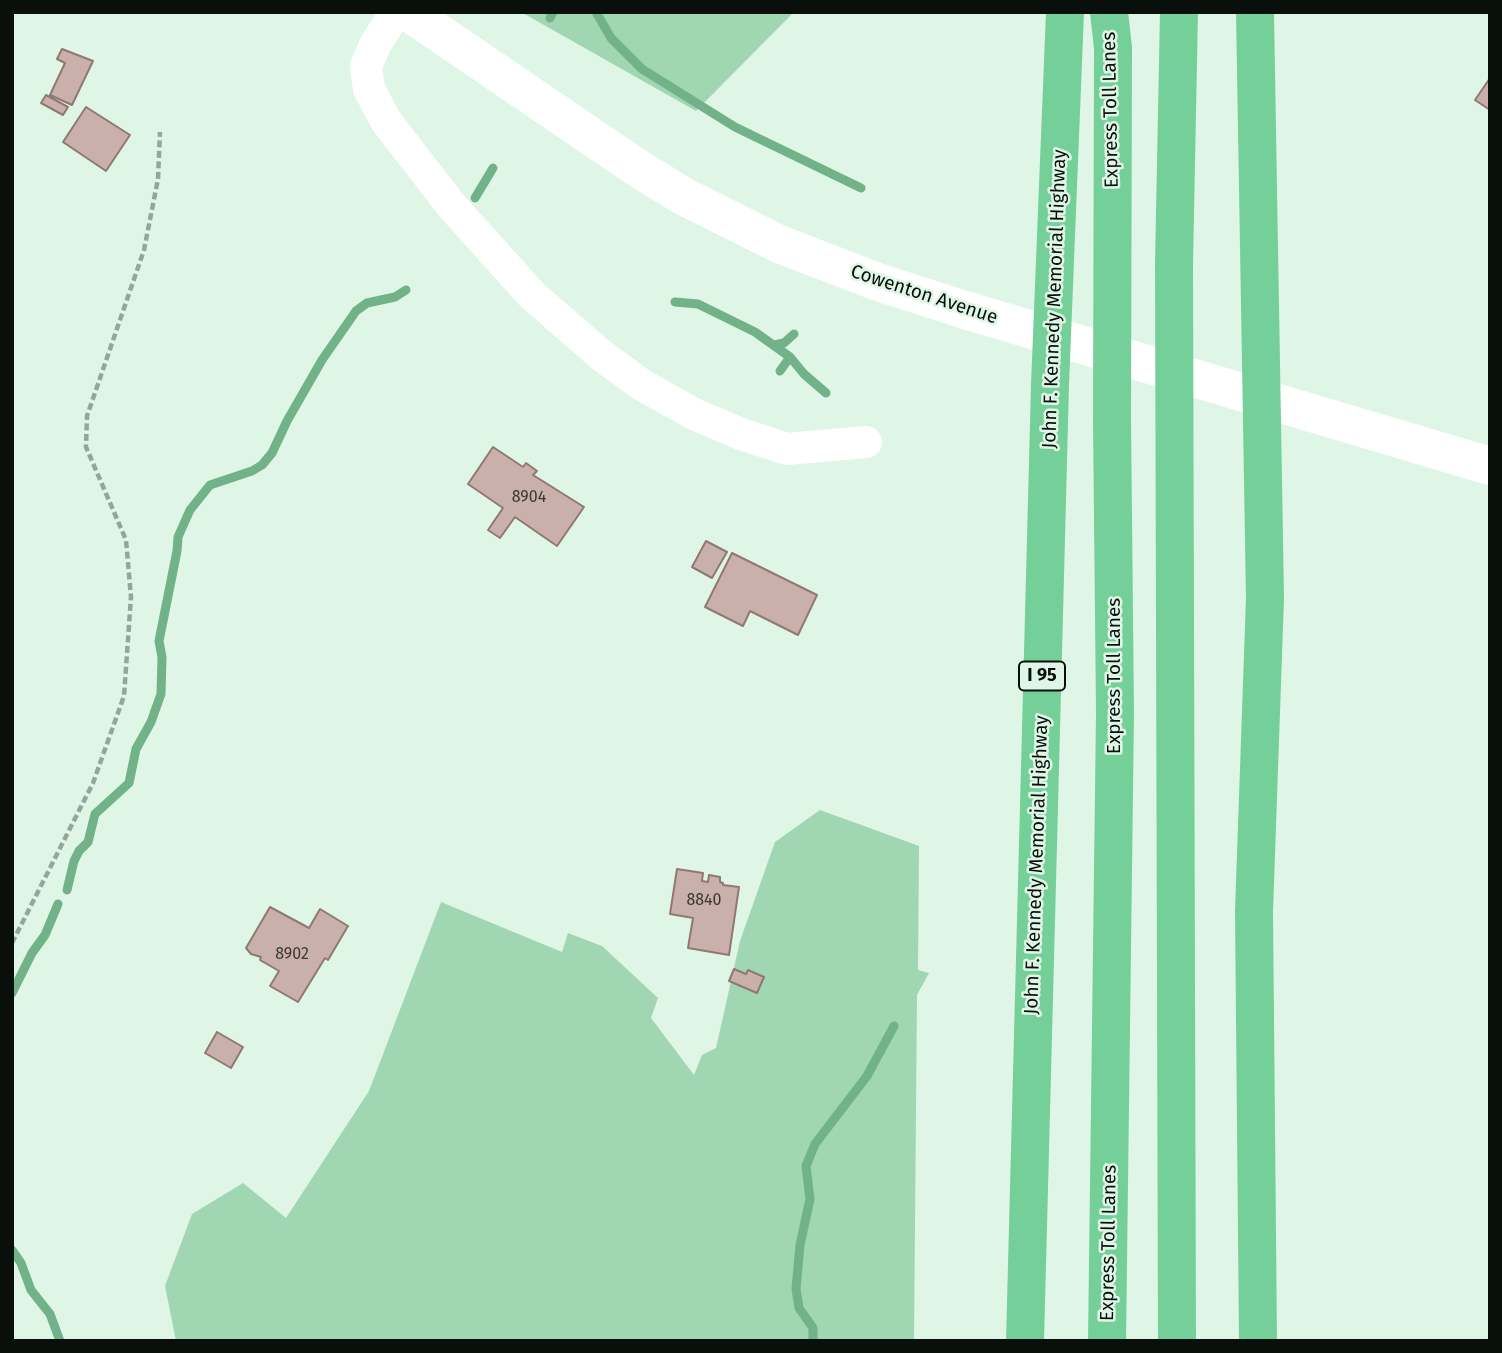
<!DOCTYPE html>
<html>
<head>
<meta charset="utf-8">
<style>
  body { margin:0 }
  #map { position:relative; width:1502px; height:1353px; overflow:hidden; background:#dff6e6; font-family:"Fira Sans",sans-serif }
  canvas { display:block }
  .frame { position:absolute; inset:0; border:14px solid #09100b; pointer-events:none }
</style>
</head>
<body>
<div id="map">
<canvas width="1502" height="1353"></canvas>
<div class="frame"></div>
</div>
<script>
const g = document.querySelector('canvas').getContext('2d');
g.lineJoin = 'round';
function fillPath(path, color) {
  g.fillStyle = color;
  g.fill(path, 'evenodd');
}
function poly(rows) {
  const path = new Path2D();
  for (const r of rows) {
    path.moveTo(r[0], r[1]);
    for (let i = 2; i < r.length; i += 2) path.lineTo(r[i], r[i + 1]);
  }
  return path;
}
function stroke(path, color, width, dash) {
  g.strokeStyle = color;
  g.lineWidth = width;
  g.lineCap = dash ? 'butt' : 'round';
  g.setLineDash(dash || []);
  g.stroke(path);
}
function label(font, color, halo, rows, align = 'center') {
  g.font = font + ' "Fira Sans",sans-serif';
  g.lineWidth = 5;
  g.setLineDash([]);
  g.textBaseline = 'middle';
  g.strokeStyle = halo;
  g.fillStyle = color;
  for (const [text, x, y, turn = 0] of rows) {
    g.save();
    g.translate(x, y);
    g.rotate((+turn || 0) * Math.PI / 180);
    g.textAlign = isNaN(turn) ? turn : align;
    if (halo) g.strokeText(text, 0, 0);
    g.fillText(text, 0, 0);
    g.restore();
  }
}
fillPath(poly([
  [521,12,794,12,696,111],
  [820,810,919,846,918,970,929,973,917,995,914,1341,176,1341,165,1286,192,1214,243,1183,286,1218,369,1091,441,902,562,952,568,933,602,946,658,998,651,1018,694,1075,702,1055,716,1048,740,941,775,842]
]), '#a0d6b2');
stroke(poly([
  [596,12,611,38,642,69,735,127,861,188],
  [550,18,553,12],
  [475,198,493,168],
  [675,302,698,304,755,332,790,357,804,374,826,393],
  [774,345,784,343,794,334],
  [780,371,790,357],
  [67,890,74,861,79,851,88,842,95,814,129,783,136,749,151,722,161,694,162,657,159,641,177,551,178,537,190,510,210,485,252,471,262,465,272,453,287,421,322,360,356,311,367,303,395,297,406,290],
  [12,993,32,953,45,935,58,904],
  [12,1250,21,1263,31,1290,50,1314,60,1341],
  [813,1341,813,1328,799,1308,796,1289,800,1245,810,1199,806,1166,815,1144,867,1076,894,1026]
]), '#71b289', 9);
const building = poly([
  [62,49,93,61,72,105,50,95,65,63,57,59,62,49],
  [1490,78,1490,110,1475,100,1490,78],
  [46,95,68,107,63,115,41,103,46,95],
  [86,107,130,135,106,171,63,142,86,107],
  [493,447,523,467,526,463,537,471,533,475,584,507,557,546,515,517,500,538,488,530,503,508,468,484,493,447],
  [706,541,727,552,712,578,692,567,706,541],
  [732,553,817,595,798,635,750,611,743,626,705,607,732,553],
  [677,869,703,873,702,881,708,882,709,875,720,877,720,882,723,883,723,885,739,887,729,955,688,948,693,918,670,914,677,869],
  [270,907,309,928,320,909,348,926,328,960,325,958,298,1002,270,986,279,971,260,960,261,957,251,954,246,948,270,907],
  [734,969,746,974,748,970,764,977,757,993,729,981,734,969],
  [217,1032,243,1047,231,1068,205,1053,217,1032]
]);
fillPath(building, '#cab0aa');
stroke(building, '#907873', 2);
stroke(poly([
  [12,943,93,783,124,696,131,597,126,540,86,447,87,416,144,250,158,179,160,132]
]), '#94a699', 4.5, [7, 3.5]);
stroke(poly([
  [396,12,376,43,366,66,369,89,386,121,451,205,532,295,601,355,642,385,694,414,741,434,787,449,866,442]
]), '#fff', 32);
stroke(poly([
  [408,12,636,167,683,196,779,244,878,282,965,310,1490,466]
]), '#fff', 38);
stroke(poly([
  [1255,12,1265,598,1254,911,1258,1341],
  [1025,1341,1050,385,1065,12],
  [1107,1341,1115,713,1112,420,1113,48,1109,12],
  [1177,1341,1174,264,1179,12]
]), '#74d098', 38);
label('16px', '#393833', null, [
  ["8904",529,498],
  ["8840",704,901],
  ["8902",292,955]
]);
for (const [x, y, w] of [
  [1042,676,46]
]) {
  const box = new Path2D();
  box.roundRect(x - w / 2, y - 14.5, w, 29, 5);
  g.fillStyle = '#dff6e6';
  g.fill(box);
  stroke(box, '#09100b', 2);
}
label('bold 18px', '#09100b', null, [
  ["I 95",1042,676]
]);
label('19px', '#09100b', '#dff6e6', [
  ["Express Toll Lanes",1111,110,-91],
  ["Cowenton Avenue",924,295,18],
  ["John F. Kennedy Memorial Highway",1055,299,-88],
  ["Express Toll Lanes",1115,676,-90],
  ["John F. Kennedy Memorial Highway",1037,865,-88],
  ["Express Toll Lanes",1109,1243,-89]
]);
</script>
</body>
</html>
